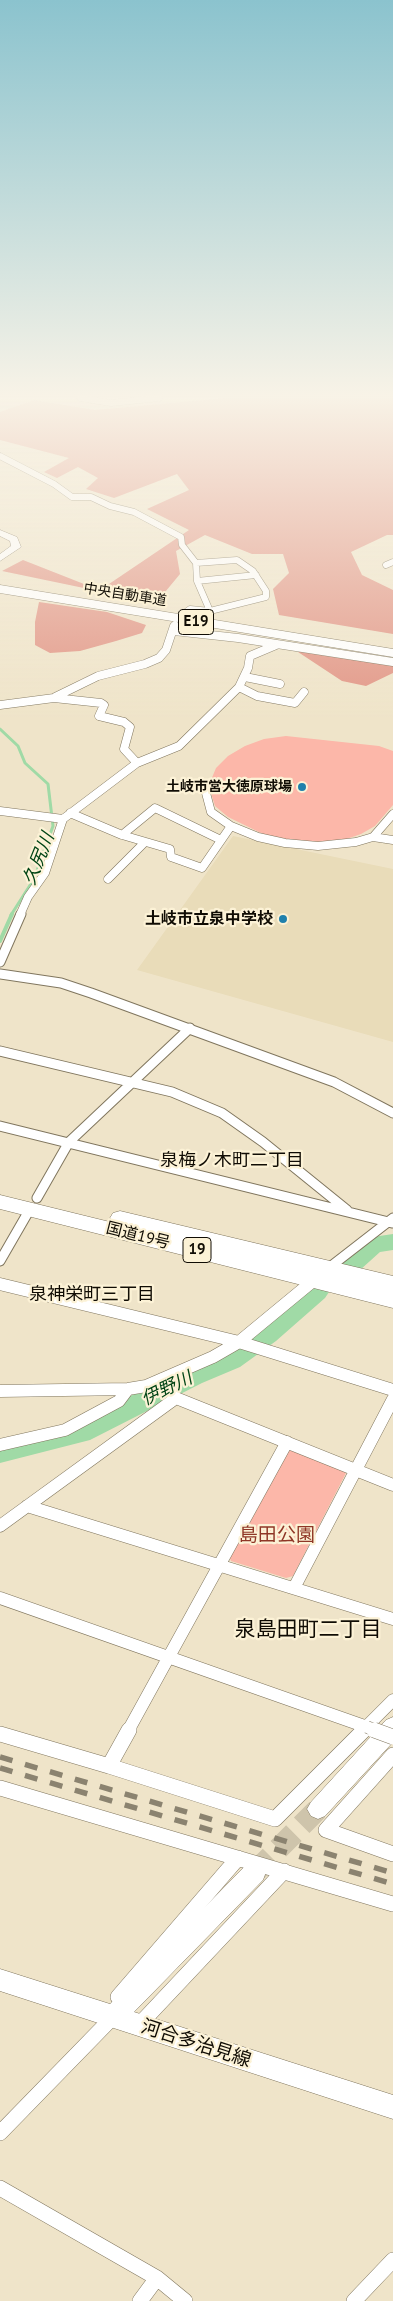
<!DOCTYPE html>
<html>
<head>
<meta charset="utf-8">
<style>
  body { margin:0 }
  canvas { display:block; background:#efe4c9 }
</style>
</head>
<body>
<canvas width="393" height="2301"></canvas>
<script>
const g = document.querySelector('canvas').getContext('2d');
g.lineJoin = 'round';
function fillPath(path, color) {
  g.fillStyle = color;
  g.fill(path, 'evenodd');
}
function poly(rows) {
  const path = new Path2D();
  for (const r of rows) {
    path.moveTo(r[0], r[1]);
    for (let i = 2; i < r.length; i += 2) path.lineTo(r[i], r[i + 1]);
  }
  return path;
}
function stroke(path, color, width, dash) {
  g.strokeStyle = color;
  g.lineWidth = width;
  g.lineCap = dash ? 'butt' : 'round';
  g.setLineDash(dash || []);
  g.stroke(path);
}
function label(font, color, halo, rows, align = 'center') {
  g.font = font + ' "PT Sans","Noto Sans JP",sans-serif';
  g.lineWidth = 4.5;
  g.setLineDash([]);
  g.textBaseline = 'middle';
  g.strokeStyle = halo;
  g.fillStyle = color;
  for (const [text, x, y, turn = 0] of rows) {
    g.save();
    g.translate(x, y);
    g.rotate((+turn || 0) * Math.PI / 180);
    g.textAlign = isNaN(turn) ? turn : align;
    if (halo) g.strokeText(text, 0, 0);
    g.fillText(text, 0, 0);
    g.restore();
  }
}
fillPath(poly([
  [233,836,393,869,393,1042,137,970]
]), '#e9dcb9');
fillPath(poly([
  [286,736,379,746,393,751,393,805,375,826,361,834,341,841,315,843,292,841,265,835,228,817,215,806,211,793,211,780,216,768,228,756,245,746,264,739],
  [292,1450,345,1470,346,1473,293,1576,286,1578,231,1561,229,1556,288,1451]
]), '#fcb7a9');
fillPath(poly([
  [226,398,393,398,393,535,387,535,351,552,362,575,393,590,393,634,279,615,273,589,289,573,283,554,252,554,205,535,176,551,180,574,156,603,2,571,23,560,84,584,109,584,189,530,147,509,189,490,177,474,114,498,86,489,98,478,78,467,57,478,44,472,69,458,0,440,0,412,34,400,95,410],
  [39,602,107,612,146,625,142,633,116,641,80,651,50,653,35,645,35,622],
  [310,651,393,665,393,673,366,686,342,681,298,652]
]), '#e29787');
stroke(poly([
  [0,729,18,746,25,763,48,784,53,826,34,879,11,915]
]), '#a0daa6', 3);
stroke(poly([
  [0,941,12,914]
]), '#a0daa6', 4);
fillPath(poly([
  [393,1234,393,1250,380,1252,360,1270,352,1272,344,1270,341,1264,344,1258,366,1238,393,1234],
  [317,1283,325,1286,329,1292,325,1298,276,1341,240,1367,202,1383,90,1440,0,1463,0,1443,75,1424,184,1369,224,1353,260,1329,309,1286,317,1283]
]), '#a0daa6');
stroke(poly([
  [255,1872,318,1809]
]), '#cec4ab', 22, [22, 11]);
const streetFar4 = poly([
  [80,398,111,403,159,398],
  [0,456,54,484,72,497,91,497,110,506,134,512,181,537,182,545,196,563,197,581,210,611],
  [386,565,393,562],
  [197,581,256,575],
  [186,612,190,609,210,611,266,597,266,591,253,571,237,560,196,563],
  [174,628,175,624]
]);
const streetFar3 = poly([
  [174,631,238,638,393,662],
  [245,677,280,684],
  [239,687,257,696,295,703,304,692],
  [55,697,98,676,145,664,159,658,166,650,174,626],
  [0,705,54,698,101,703,104,705,99,716,124,722,130,727,124,749,137,763],
  [206,793,211,812,231,826,258,837,285,843,318,846,356,842,373,837,393,814],
  [0,811,63,819],
  [70,813,122,835,170,849,171,857,202,868,231,826],
  [122,835,155,808,221,840],
  [373,837,393,840],
  [108,879,145,842],
  [20,915,28,897,45,873,63,819,137,763,179,746,239,687,248,668,250,656,276,645]
]);
const streetFar2 = poly([
  [0,962,21,914],
  [0,974,61,983,91,993,334,1082,393,1113],
  [0,1051,172,1092,222,1113,263,1142,347,1210],
  [0,1126,392,1223],
  [37,1198,69,1142,190,1028],
  [0,1261,30,1209],
  [317,1277,393,1218]
]);
const streetFar1 = poly([
  [0,1284,239,1342,393,1390],
  [162,1379,176,1398,393,1485],
  [0,1391,128,1389,146,1386,213,1357,239,1342,319,1276],
  [0,1445,65,1430,119,1401,128,1389],
  [27,1506,393,1619],
  [0,1526,176,1398],
  [294,1588,393,1399],
  [0,1598,367,1727],
  [128,1731,287,1442],
  [362,1731,393,1700]
]);
const street = poly([
  [0,1734,109,1766,275,1819,364,1730],
  [393,1755,326,1830,393,1854],
  [109,1766,129,1730],
  [0,1788,393,1904],
  [118,1997,238,1858],
  [139,2025,284,1871],
  [0,2133,113,2017],
  [0,2188,157,2278,185,2301],
  [140,2301,157,2278],
  [354,2301,393,2260]
]);
const secondary = poly([
  [0,530,17,537,21,547,0,561,0,554,11,546,10,541,0,536,0,530],
  [393,1717,393,1742,325,1816,318,1819,311,1816,307,1809,311,1802,386,1720,393,1717],
  [255,1861,263,1864,266,1872,263,1880,134,2012,393,2095,393,2119,0,1991,0,1969,110,2004,247,1864,255,1861]
]);
const highway = poly([
  [0,585,393,649,393,657,0,593,0,585],
  [0,1195,114,1223,110,1218,113,1213,120,1211,393,1276,393,1292,210,1247,393,1292,393,1308,0,1209,0,1195]
]);
stroke(streetFar4, '#80765e', 7);
stroke(streetFar3, '#80765e', 9);
stroke(streetFar2, '#80765e', 11);
stroke(streetFar1, '#80765e', 13);
stroke(street, '#80765e', 16);
stroke(secondary, '#80765e', 1);
stroke(highway, '#80765e', 1);
stroke(streetFar4, '#fff', 6);
stroke(streetFar3, '#fff', 8);
stroke(streetFar2, '#fff', 9);
stroke(streetFar1, '#fff', 12);
stroke(street, '#fff', 15);
fillPath(secondary, '#fff');
fillPath(highway, '#fff');
stroke(poly([
  [0,1757,393,1873],
  [0,1768,393,1884]
]), '#8b8370', 5.5, [13, 13]);
const streetBridgeFar1 = poly([
  [367,1727,377,1731]
]);
const streetBridge = poly([
  [374,1730,393,1737]
]);
stroke(streetBridgeFar1, '#80765e', 13, []);
stroke(streetBridge, '#80765e', 16, []);
stroke(streetBridgeFar1, '#fff', 12);
stroke(streetBridge, '#fff', 15);
const sky = g.createLinearGradient(0, 0, 0, 720);
sky.addColorStop(0, '#8bc3ce');
sky.addColorStop(0.55, '#f8f3e7');
sky.addColorStop(1, '#f8f3e700');
g.fillStyle = sky;
g.fillRect(0, 0, 393, 720);
for (const [x, y, r, color] of [
  [302,787,5,"#1f80ac"],
  [283,919,5,"#1f80ac"]
]) {
  const dot = new Path2D();
  dot.arc(x, y, r, 0, 2 * Math.PI);
  g.fillStyle = color;
  g.fill(dot);
  stroke(dot, '#fcf2d6', 2);
}
label('14px', '#100c04', '#fcf2d6', [
  ["中央自動車道",125,595,9]
]);
label('bold 14px', '#100c04', '#fcf2d6', [
  ["土岐市営大徳原球場",292,787]
], 'right');
for (const [x, y, w] of [
  [196,622,35],
  [197,1250,28]
]) {
  const box = new Path2D();
  box.roundRect(x - w / 2, y - 12.5, w, 25, 4);
  g.fillStyle = '#fcf2d6';
  g.fill(box);
  stroke(box, '#100c04', 1);
}
label('bold 15px', '#100c04', null, [
  ["E19",196,622],
  ["19",197,1250]
]);
label('bold 16px', '#100c04', '#fcf2d6', [
  ["土岐市立泉中学校",273,919]
], 'right');
label('16px', '#100c04', '#fcf2d6', [
  ["国道19号",138,1236,14]
]);
label('italic 18px', '#014415', '#fcf2d6', [
  ["久尻川",39,859,-68],
  ["伊野川",167,1389,-26]
]);
label('18px', '#100c04', '#fcf2d6', [
  ["泉梅ノ木町二丁目",232,1161],
  ["泉神栄町三丁目",92,1295]
]);
label('19px', '#8f3626', '#fcf2d6', [
  ["島田公園",277,1536]
]);
label('19px', '#100c04', '#fcf2d6', [
  ["河合多治見線",196,2044,18]
]);
label('21px', '#100c04', '#fcf2d6', [
  ["泉島田町二丁目",308,1630]
]);
</script>
</body>
</html>
